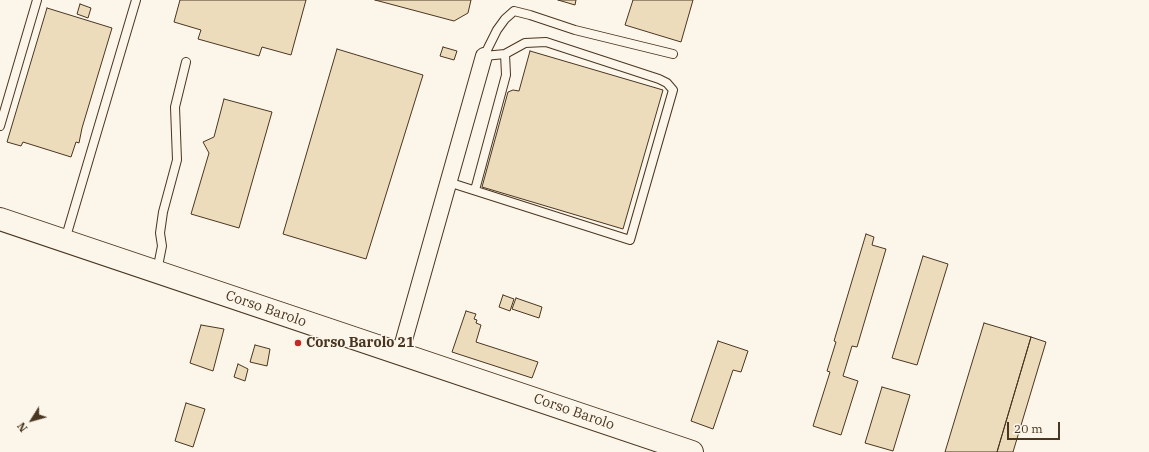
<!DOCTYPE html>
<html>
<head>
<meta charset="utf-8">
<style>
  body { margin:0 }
  #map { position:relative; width:1149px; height:452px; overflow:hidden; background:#fbf6e9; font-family:"IBM Plex Serif",serif }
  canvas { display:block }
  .north { position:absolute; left:12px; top:400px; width:40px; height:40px; -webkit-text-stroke:3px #fbf6e9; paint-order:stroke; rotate:233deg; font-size:11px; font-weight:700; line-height:16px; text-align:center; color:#4a3520 }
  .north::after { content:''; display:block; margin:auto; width:14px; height:18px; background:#4a3520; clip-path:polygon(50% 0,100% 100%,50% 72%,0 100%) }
  .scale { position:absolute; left:1007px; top:422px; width:53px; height:18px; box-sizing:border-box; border:2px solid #4a3520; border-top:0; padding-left:5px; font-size:12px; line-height:14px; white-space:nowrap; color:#4a3520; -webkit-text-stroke:3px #fbf6e9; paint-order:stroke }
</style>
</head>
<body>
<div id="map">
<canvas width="1149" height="452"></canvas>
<div class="north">N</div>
<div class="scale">20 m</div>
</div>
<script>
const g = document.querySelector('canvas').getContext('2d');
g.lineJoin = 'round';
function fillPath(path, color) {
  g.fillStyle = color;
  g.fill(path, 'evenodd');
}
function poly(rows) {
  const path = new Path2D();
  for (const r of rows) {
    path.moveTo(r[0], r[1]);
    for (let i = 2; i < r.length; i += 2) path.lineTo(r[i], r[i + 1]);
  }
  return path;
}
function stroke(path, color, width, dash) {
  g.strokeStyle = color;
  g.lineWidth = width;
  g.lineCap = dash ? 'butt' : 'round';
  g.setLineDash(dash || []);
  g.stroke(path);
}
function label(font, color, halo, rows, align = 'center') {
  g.font = font + ' "IBM Plex Serif",serif';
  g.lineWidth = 3;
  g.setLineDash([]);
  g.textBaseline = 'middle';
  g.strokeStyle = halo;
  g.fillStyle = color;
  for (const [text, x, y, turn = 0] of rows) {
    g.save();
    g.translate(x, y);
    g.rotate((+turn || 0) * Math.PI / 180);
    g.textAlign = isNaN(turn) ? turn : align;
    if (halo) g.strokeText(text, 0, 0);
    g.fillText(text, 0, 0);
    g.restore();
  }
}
const building = poly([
  [180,0,306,0,291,55,262,47,259,56,198,39,201,30,174,22,180,0],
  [375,0,471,0,468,13,454,21,375,0],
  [558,0,576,0,575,5,558,0],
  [633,0,693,0,681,42,625,25,633,0],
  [80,4,91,8,88,18,77,14,80,4],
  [47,8,112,28,82,128,79,143,76,142,71,157,23,142,21,146,7,142,47,8],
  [443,47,457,51,454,60,440,56,443,47],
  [337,49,423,75,366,259,283,234,337,49],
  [530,51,663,90,623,229,482,187,508,92,513,90,519,91,530,51],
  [224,99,272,112,239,228,191,214,209,153,203,142,214,137,224,99],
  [866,234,874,237,872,245,886,249,857,347,852,346,843,376,858,381,841,435,813,426,830,372,827,371,836,342,834,341,866,234],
  [923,256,948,264,917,365,892,358,923,256],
  [503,295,514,299,510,311,499,307,503,295],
  [516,298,542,307,539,318,512,309,516,298],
  [466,311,476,314,474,319,477,320,476,323,481,325,476,342,538,362,532,378,452,352,466,311],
  [984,323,1031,337,997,452,945,452,984,323],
  [201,325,224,329,213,371,190,363,201,325],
  [1031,337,1046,342,1013,452,997,452,1031,337],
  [718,341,748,351,741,372,733,370,713,429,691,421,718,341],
  [255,345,270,349,267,366,250,362,255,345],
  [238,364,248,369,245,381,234,377,238,364],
  [882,387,910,395,893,451,865,443,882,387],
  [186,403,205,409,193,447,175,441,186,403]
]);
fillPath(building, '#ecdcbc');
stroke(building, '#4a3520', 1);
const service = poly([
  [484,56,497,30,505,19,514,11,530,15,575,30,673,54],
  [0,126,37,0],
  [448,182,630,240,673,90,667,83,659,79,546,42,525,43,505,54,484,56],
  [475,190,506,75,505,54],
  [65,240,136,0],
  [157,271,162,246,160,233,163,212,177,160,175,107,186,62]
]);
const minor = poly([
  [400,354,484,56]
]);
const secondary = poly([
  [0,219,692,452]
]);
stroke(service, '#4a3520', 10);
stroke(minor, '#4a3520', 18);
stroke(secondary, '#4a3520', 24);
stroke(service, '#fbf6e9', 8);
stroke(minor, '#fbf6e9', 16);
stroke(secondary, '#fbf6e9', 22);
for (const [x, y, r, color] of [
  [298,343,4,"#c62828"]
]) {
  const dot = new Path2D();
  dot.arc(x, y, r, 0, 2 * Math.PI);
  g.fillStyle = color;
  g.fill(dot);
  stroke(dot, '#fbf6e9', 1.5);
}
label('14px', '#4a3520', '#fbf6e9', [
  ["Corso Barolo",266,309,19],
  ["Corso Barolo",574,412,19]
]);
label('bold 14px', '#4a3520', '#fbf6e9', [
  ["Corso Barolo 21",306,343]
], 'left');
</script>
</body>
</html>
